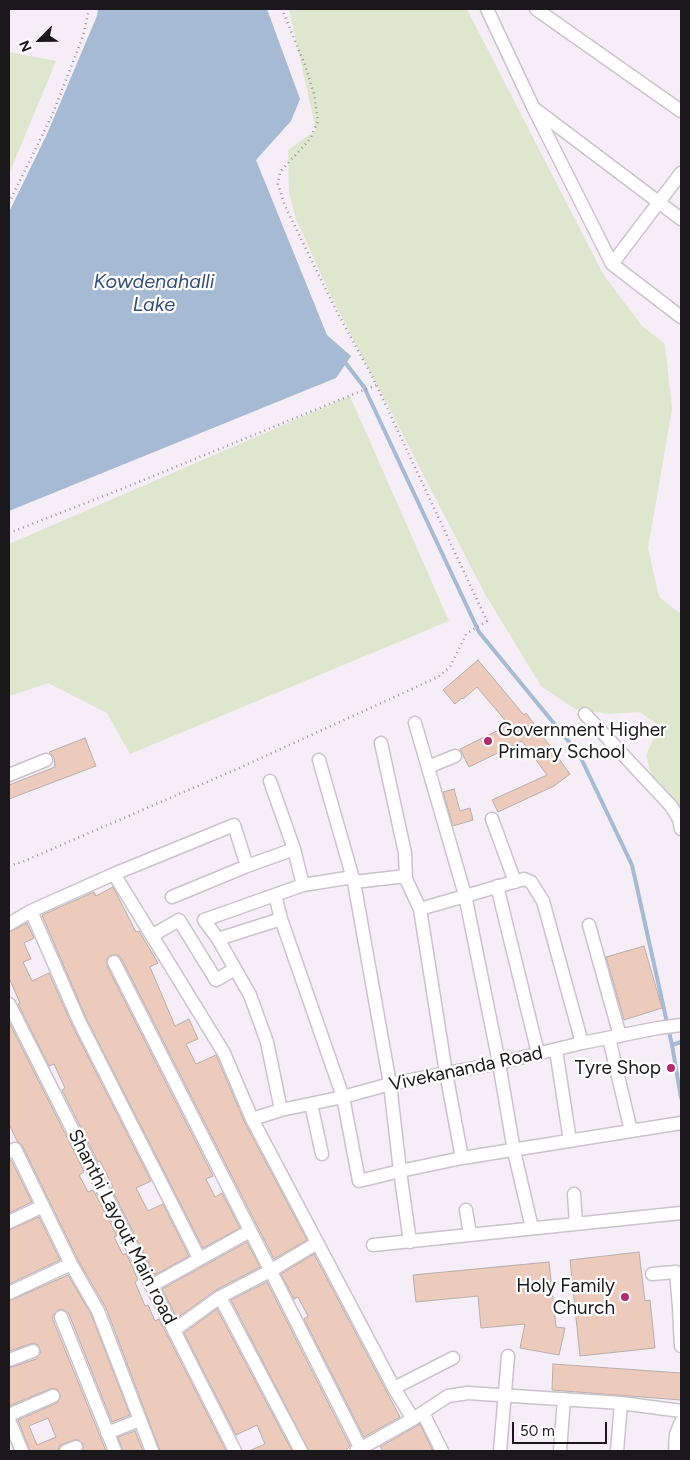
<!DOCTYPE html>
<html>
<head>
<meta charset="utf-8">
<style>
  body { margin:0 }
  #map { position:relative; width:690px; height:1460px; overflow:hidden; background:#f5eef7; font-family:Figtree,sans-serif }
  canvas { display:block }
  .frame { position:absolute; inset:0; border:10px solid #1a181b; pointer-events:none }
  .north { position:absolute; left:15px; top:15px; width:50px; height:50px; -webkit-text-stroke:4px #fff; paint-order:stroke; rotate:247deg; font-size:14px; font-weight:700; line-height:20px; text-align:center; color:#1a181b }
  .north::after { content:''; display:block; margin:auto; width:18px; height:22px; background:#1a181b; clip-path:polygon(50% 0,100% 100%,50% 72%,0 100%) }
  .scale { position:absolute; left:512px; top:1422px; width:95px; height:22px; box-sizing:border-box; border:2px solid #1a181b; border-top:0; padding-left:6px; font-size:15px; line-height:18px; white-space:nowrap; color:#1a181b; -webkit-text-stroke:4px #fff; paint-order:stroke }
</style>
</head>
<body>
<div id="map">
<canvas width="690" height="1460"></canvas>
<div class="frame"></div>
<div class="north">N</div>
<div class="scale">50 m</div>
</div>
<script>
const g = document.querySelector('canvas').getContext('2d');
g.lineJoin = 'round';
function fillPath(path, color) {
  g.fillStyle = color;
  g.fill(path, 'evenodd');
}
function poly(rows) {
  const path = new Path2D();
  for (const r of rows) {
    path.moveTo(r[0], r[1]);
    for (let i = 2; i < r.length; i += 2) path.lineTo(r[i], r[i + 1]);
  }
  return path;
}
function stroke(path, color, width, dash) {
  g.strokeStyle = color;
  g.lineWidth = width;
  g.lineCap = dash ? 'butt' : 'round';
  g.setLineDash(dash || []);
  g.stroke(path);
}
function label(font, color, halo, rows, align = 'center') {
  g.font = font + ' Figtree,sans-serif';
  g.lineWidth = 4.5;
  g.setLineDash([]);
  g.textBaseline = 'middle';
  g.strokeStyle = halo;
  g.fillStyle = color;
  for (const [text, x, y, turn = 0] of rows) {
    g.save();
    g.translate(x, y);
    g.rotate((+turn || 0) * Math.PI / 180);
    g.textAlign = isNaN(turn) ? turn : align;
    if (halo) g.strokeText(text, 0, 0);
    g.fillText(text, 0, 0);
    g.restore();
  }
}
fillPath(poly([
  [289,9,467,9,603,274,642,326,665,344,672,409,648,548,659,597,681,614,681,815,652,778,646,755,659,726,640,712,608,714,575,709,541,686,485,594,329,292,296,219,289,193,288,150,316,130],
  [9,52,56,61,9,174],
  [350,396,449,621,130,754,107,713,48,683,9,696,9,544]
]), '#dee7cd');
fillPath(poly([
  [98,9,267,9,300,99,291,121,256,160,327,335,351,356,336,378,9,511,9,212,47,134,97,16]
]), '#a7bad4');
stroke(poly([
  [344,361,364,387,479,632,579,754,632,865,672,1045,681,1098],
  [672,1045,681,1042]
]), '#a7bad4', 4);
const building = poly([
  [478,660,524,715,526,713,570,774,554,786,498,812,492,800,547,775,522,741,469,767,460,749,509,725,477,687,463,699,462,698,455,704,443,690,478,660],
  [85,738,96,766,9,799,9,785,55,767,54,757,49,752,85,738],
  [454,789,460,811,470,808,473,820,453,826,443,792,454,789],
  [113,887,136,932,139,931,158,963,150,967,175,1026,189,1019,198,1039,186,1044,196,1064,216,1055,245,1123,307,1240,274,1259,121,958,118,955,111,955,107,958,107,966,213,1176,206,1179,215,1197,222,1193,240,1228,203,1248,86,1018,42,915,94,892,96,896,113,887],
  [27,923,34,938,24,943,31,959,23,962,32,981,49,973,72,1025,151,1181,136,1188,148,1211,163,1204,189,1256,155,1275,111,1188,113,1187,100,1161,98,1162,62,1090,65,1088,54,1064,49,1066,18,1004,20,1003,9,978,9,932,27,923],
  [644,946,662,1008,624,1020,606,957,644,946],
  [9,1022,83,1169,84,1172,79,1175,88,1192,93,1190,96,1195,117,1236,114,1237,123,1255,126,1253,128,1257,138,1280,135,1282,145,1306,148,1305,155,1321,159,1319,226,1451,160,1451,106,1308,78,1260,22,1145,17,1141,9,1124,9,1022],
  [9,1160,11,1160,32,1202,9,1213,9,1160],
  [39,1217,60,1260,9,1284,9,1230,39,1217],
  [247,1242,260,1267,216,1290,177,1318,162,1289,247,1242],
  [639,1252,645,1301,650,1300,655,1348,580,1356,570,1260,639,1252],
  [314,1254,400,1417,364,1437,304,1319,308,1316,298,1297,294,1299,281,1274,314,1254],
  [549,1262,556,1327,565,1328,559,1355,520,1348,525,1324,481,1328,478,1296,416,1302,413,1275,549,1262],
  [68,1275,91,1314,130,1415,112,1422,69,1314,63,1309,58,1310,53,1315,53,1320,106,1451,83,1451,83,1444,77,1439,63,1444,59,1446,58,1451,30,1451,18,1420,57,1403,61,1396,57,1389,50,1389,9,1406,9,1368,36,1359,41,1352,38,1345,34,1343,9,1351,9,1301,68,1275],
  [48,1418,56,1437,37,1445,29,1426,48,1418],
  [267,1282,350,1446,345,1451,309,1451,231,1300,267,1282],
  [217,1309,292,1451,249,1451,265,1444,257,1425,236,1435,184,1333,217,1309],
  [553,1364,681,1373,681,1400,552,1390,553,1364],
  [420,1424,433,1451,383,1451,380,1447,420,1424],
  [135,1431,143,1451,123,1451,118,1437,135,1431]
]);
fillPath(building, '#eccbbc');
stroke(building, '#b8ada9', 1);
const minor = poly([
  [487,9,533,107,612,264,681,317],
  [536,9,681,111],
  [535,109,681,219],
  [612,264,681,173],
  [585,714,671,806,679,819,681,829],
  [415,723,465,895,499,1063,514,1151,532,1228],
  [381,743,405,853,406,879,420,909,524,879,531,882,543,901,582,1043],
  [319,760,354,882,390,1084,400,1171,462,1158,681,1123],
  [428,767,455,756],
  [9,775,46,760],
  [270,781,294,849,303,885],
  [492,819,515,882],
  [114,874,224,1053,252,1119,394,1388,413,1419],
  [354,882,406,876],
  [497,886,538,1053],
  [275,895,281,919,343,1097,359,1181,400,1171,410,1242],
  [172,897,247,866],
  [420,909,446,1073,462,1158],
  [31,911,79,1021,199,1258],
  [9,924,31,911,114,874,234,825,247,866,294,849],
  [589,925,620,1036],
  [153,935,179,920,216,980,235,969],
  [218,939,281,919],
  [114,962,362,1451],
  [9,1004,235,1451],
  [609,1038,631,1131],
  [556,1050,570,1141],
  [311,1104,322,1154],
  [281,1110,267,1042,250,995,218,939,204,920,303,885,353,877],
  [252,1119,281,1110,343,1097,390,1084,499,1063,582,1043,658,1028,681,1025],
  [9,1152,15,1149,71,1264,98,1311,152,1451],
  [574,1194,576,1224],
  [466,1210,470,1234],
  [9,1222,43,1206],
  [373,1245,681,1213],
  [652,1274,676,1272,679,1307],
  [151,1286,250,1231],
  [9,1293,71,1264],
  [220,1297,301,1451],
  [681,1306,679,1307,681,1346],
  [61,1317,115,1451],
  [174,1330,220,1297,270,1271,317,1243],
  [9,1360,33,1351],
  [394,1388,453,1358],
  [423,1413,442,1451],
  [9,1415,53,1396],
  [9,1420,22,1451],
  [107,1433,140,1420],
  [66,1451,76,1447],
  [356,1451,413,1419,448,1396,468,1393,621,1403,681,1411],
  [500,1451,508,1356],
  [560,1451,564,1399],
  [617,1451,621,1403],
  [675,1451,676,1434,681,1422]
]);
stroke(minor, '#cbc3cc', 15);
stroke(poly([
  [9,203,53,113,83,36,89,9],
  [9,533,119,490,376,385],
  [9,866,22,862,237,769,438,677,450,667,466,634,487,621,373,378,335,308,285,206,278,184,280,172,310,139,318,121,314,94,305,65,282,9]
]), '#99949a', 2.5, [1, 4]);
stroke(minor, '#fff', 12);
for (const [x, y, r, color] of [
  [488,741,5,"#b32b6b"],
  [671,1068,5,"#b32b6b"],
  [625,1297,5,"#b32b6b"]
]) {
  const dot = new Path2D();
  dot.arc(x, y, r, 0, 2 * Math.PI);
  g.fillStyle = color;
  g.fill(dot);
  stroke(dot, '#fff', 2);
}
label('19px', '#1a181b', '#fff', [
  ["Government Higher",498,730,"left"],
  ["Primary School",498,752,"left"],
  ["Tyre Shop",661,1068],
  ["Holy Family",615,1286],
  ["Church",615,1308]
], 'right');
label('19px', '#1a181b', '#fff', [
  ["Vivekananda Road",466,1069,-12],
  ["Shanthi Layout Main road",122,1227,63]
]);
label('italic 20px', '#355077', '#fff', [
  ["Kowdenahalli",154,282],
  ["Lake",154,305]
]);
</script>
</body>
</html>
